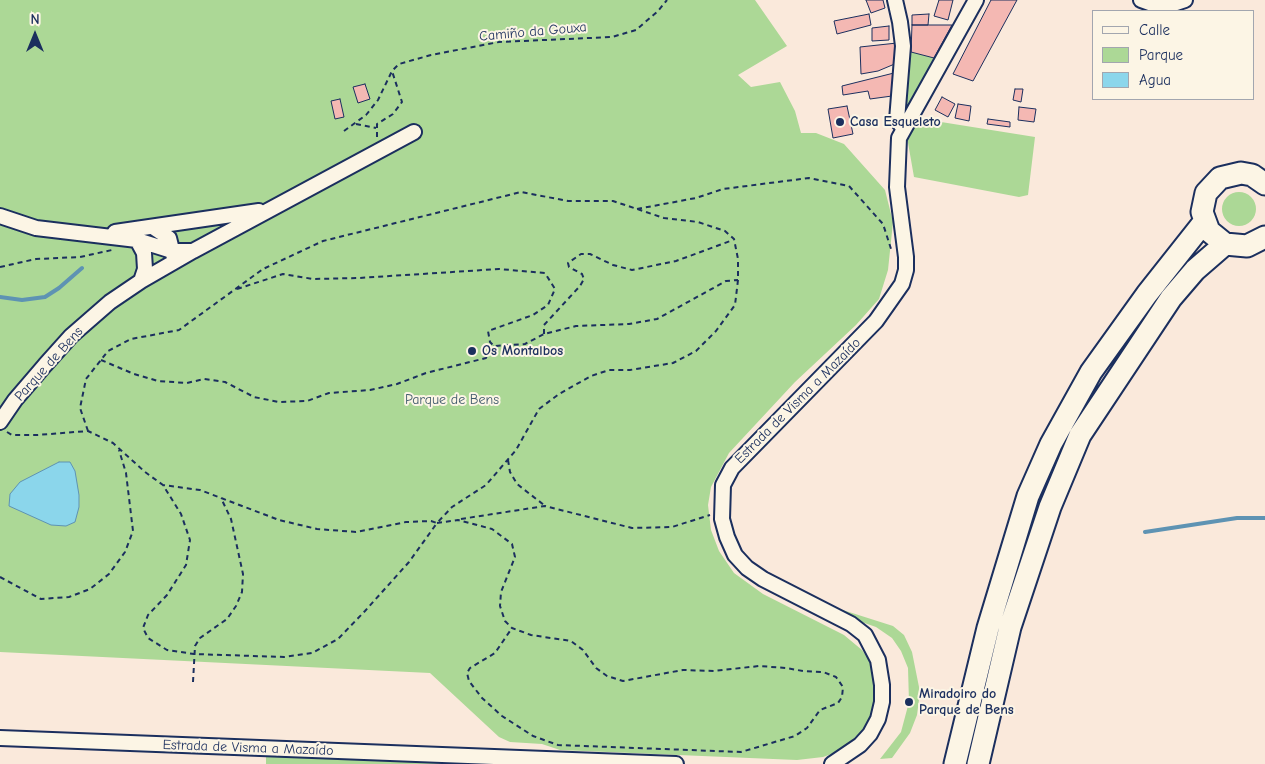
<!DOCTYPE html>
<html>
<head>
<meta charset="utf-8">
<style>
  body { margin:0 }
  #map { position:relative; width:1265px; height:764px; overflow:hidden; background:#fae9db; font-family:"Comic Neue",sans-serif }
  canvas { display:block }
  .legend { position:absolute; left:1092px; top:10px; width:162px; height:90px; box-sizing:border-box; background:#fcf5e5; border:1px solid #a2a6af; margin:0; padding:6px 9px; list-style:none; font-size:15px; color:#1b2f5e }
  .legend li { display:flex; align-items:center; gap:10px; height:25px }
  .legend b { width:25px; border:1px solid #a2a6af }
  .north { position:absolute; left:10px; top:10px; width:50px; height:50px; -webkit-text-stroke:4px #fcf5e5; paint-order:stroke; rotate:0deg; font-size:14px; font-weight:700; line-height:20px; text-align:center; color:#1b2f5e }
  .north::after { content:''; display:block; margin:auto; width:18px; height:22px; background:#1b2f5e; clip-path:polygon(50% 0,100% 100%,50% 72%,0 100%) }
</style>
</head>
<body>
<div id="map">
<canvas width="1265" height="764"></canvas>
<ul class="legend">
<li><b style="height:6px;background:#fcf5e5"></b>Calle</li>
<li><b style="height:14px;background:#acd896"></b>Parque</li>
<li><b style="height:14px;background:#8bd6eb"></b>Agua</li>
</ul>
<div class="north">N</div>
</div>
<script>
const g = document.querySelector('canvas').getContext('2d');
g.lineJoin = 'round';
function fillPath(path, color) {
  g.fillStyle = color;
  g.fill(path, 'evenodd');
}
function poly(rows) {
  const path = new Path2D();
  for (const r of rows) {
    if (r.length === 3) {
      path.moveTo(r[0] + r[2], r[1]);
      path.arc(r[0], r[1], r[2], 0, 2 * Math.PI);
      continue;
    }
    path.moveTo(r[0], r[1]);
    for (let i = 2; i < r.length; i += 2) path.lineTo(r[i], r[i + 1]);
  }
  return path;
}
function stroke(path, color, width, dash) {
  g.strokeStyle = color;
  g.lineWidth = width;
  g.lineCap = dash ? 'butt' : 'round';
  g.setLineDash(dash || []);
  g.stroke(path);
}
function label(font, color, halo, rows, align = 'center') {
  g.font = font + ' "Comic Neue",sans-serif';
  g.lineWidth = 4;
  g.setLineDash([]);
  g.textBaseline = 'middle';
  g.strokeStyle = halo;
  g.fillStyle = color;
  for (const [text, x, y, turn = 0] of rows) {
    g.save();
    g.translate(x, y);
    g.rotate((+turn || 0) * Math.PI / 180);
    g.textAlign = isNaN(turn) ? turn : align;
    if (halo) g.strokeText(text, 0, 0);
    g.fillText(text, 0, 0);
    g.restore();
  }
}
fillPath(poly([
  [0,0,755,0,787,46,738,75,751,87,780,82,795,111,801,133,816,133,844,144,885,190,893,222,888,270,879,299,856,325,795,382,729,453,711,487,708,505,711,530,719,551,734,573,763,594,844,635,862,650,871,663,876,680,876,699,873,716,863,730,840,751,823,757,797,760,560,750,542,744,510,742,499,737,430,673,0,652],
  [905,52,924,54,934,58,901,117],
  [916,118,1035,137,1028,195,1019,197,914,177,907,137],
  [1239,209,17],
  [827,605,893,626,904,635,912,652,920,692,917,715,910,733,892,758,880,759,901,732,909,702,908,668,901,651,892,638,876,627,853,619],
  [266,755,430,762,446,764,266,764]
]), '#acd896');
const water = poly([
  [59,462,70,462,75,471,79,495,79,507,75,522,66,526,51,525,9,506,10,494,20,482,59,462]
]);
fillPath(water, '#8bd6eb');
stroke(water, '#5e93b3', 1);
stroke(poly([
  [0,297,22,300,45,297,59,288,82,268],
  [1145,532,1237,518,1265,518]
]), '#5e93b3', 4);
const building = poly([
  [866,0,883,0,885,8,871,13,866,0],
  [939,0,953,0,948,20,934,16,939,0],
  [991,0,1017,0,973,81,953,74,991,0],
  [869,14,871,25,837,34,834,21,869,14],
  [929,14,928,25,912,25,912,15,929,14],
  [912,25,952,25,934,58,911,52,912,25],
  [889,26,889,40,872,41,872,28,889,26],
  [897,43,897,63,878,71,861,74,860,47,897,43],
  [894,73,892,96,870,99,868,91,843,95,842,86,894,73],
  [365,84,370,99,358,103,353,87,365,84],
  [1015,89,1023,89,1021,102,1013,100,1015,89],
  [942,97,955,104,948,117,935,110,942,97],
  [340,99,344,117,335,119,331,101,340,99],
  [958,104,971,106,969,121,955,118,958,104],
  [847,106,853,134,833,138,828,109,847,106],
  [1019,107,1036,109,1034,122,1018,120,1019,107],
  [988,119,1010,122,1010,127,987,124,988,119]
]);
fillPath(building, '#f4b8b3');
stroke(building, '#1b2f5e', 1);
const minor = poly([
  [895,0,900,22,903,46,897,120,904,129],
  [1141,0,1152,4,1176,3,1185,0],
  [0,216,36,228,137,240,144,253,145,269,141,281],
  [154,228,169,238,174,258],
  [115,232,259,211],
  [137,240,172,251,192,251],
  [0,422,15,400,45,365,71,336,110,302,141,281,193,251,414,132],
  [0,738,676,764],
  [832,764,860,745,870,734,878,719,882,702,882,685,878,660,865,635,851,624,763,579,747,568,735,555,727,537,722,519,723,485,732,468,876,321,902,284,906,270,906,257,897,187,899,138,976,0]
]);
const highway = poly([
  [1265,184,1252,175,1241,173,1220,178,1206,193,1202,212,1209,231,1225,244,1247,246,1265,237],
  [955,764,988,628,1028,496,1051,444,1091,372,1147,294,1204,222],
  [978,764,1010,627,1050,507,1080,435,1171,298,1195,270,1225,244]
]);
stroke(minor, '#1b2f5e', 18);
stroke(highway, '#1b2f5e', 25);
stroke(poly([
  [356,124,376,128],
  [344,131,366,115,378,100,392,71,399,64,431,55,499,42,612,37,636,30,658,11,667,0],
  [377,137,377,124,393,114,402,102,392,71],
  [637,209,696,198,723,189,809,178,849,186,883,224,892,252],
  [0,267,36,259,80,257,112,250],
  [237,289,283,274,313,279,359,278,499,269,545,273,555,289,548,305,533,315,488,331,490,342,494,346,525,344,544,334,576,326,629,324,657,319,726,281,738,280],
  [544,334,544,325,580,286,584,279,582,274,569,267,568,263,581,254,590,254,613,265,632,270,676,261,733,240],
  [101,360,134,374,158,381,187,383,204,379,225,382,254,397,279,402,307,401,329,393,370,390,397,384,426,373,486,358,494,346],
  [88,431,80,408,86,379,108,351,131,339,179,330,263,269,323,241,521,192,568,201,613,201,664,218,698,222,725,231,734,239,738,259,738,280,735,305,716,331,696,351,673,363,630,370,609,370,591,376,559,394,539,409,516,450,486,485,452,507,437,523],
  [7,432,12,435,37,435,88,431,113,443,145,472,163,485,181,514,190,540,186,565,167,595,148,615,143,628,148,638,167,650,194,654,284,657,312,653,338,639,365,611,409,562,437,523,431,521,406,522,356,532,317,529,279,520,200,490,163,485],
  [508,460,510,472,517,484,544,505],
  [461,519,545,506,632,528,672,527,710,515],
  [437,523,458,520,492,529,512,544,515,557,501,592,500,606,505,621,512,628,531,635,571,641,583,650,596,668,607,676,623,681,683,670,714,671,759,666,786,668,803,671,823,672,836,677,843,687,842,697,838,703,820,710,807,728,795,736,741,752,558,745,533,736,502,716,482,698,469,681,467,673,470,668,495,653,512,628],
  [0,577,41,599,69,597,90,589,109,574,125,552,133,531,126,473,119,450],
  [193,682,195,646,200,638,227,619,236,606,242,592,243,574,231,519,221,498]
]), '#1b2f5e', 2, [5, 4]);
stroke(minor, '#fcf5e5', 14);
stroke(highway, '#fcf5e5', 21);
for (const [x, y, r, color] of [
  [840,122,5,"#1b2f5e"],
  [472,351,5,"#1b2f5e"],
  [909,702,5,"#1b2f5e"]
]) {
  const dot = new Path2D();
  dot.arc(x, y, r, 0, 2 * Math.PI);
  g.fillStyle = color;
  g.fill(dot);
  stroke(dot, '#fcf5e5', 2);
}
label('14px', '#1b2f5e', '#fcf5e5', [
  ["Camiño da Gouxa",533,32,-5],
  ["Parque de Bens",49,364,-48],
  ["Estrada de Visma a Mazaído",798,401,-45],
  ["Estrada de Visma a Mazaído",248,748,2]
]);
label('bold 14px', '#1b2f5e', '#fcf5e5', [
  ["Casa Esqueleto",850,122],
  ["Os Montalbos",482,351],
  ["Miradoiro do",919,694],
  ["Parque de Bens",919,710]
], 'left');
label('14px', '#3f596c', '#fcf5e5', [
  ["Parque de Bens",452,400]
]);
</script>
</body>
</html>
